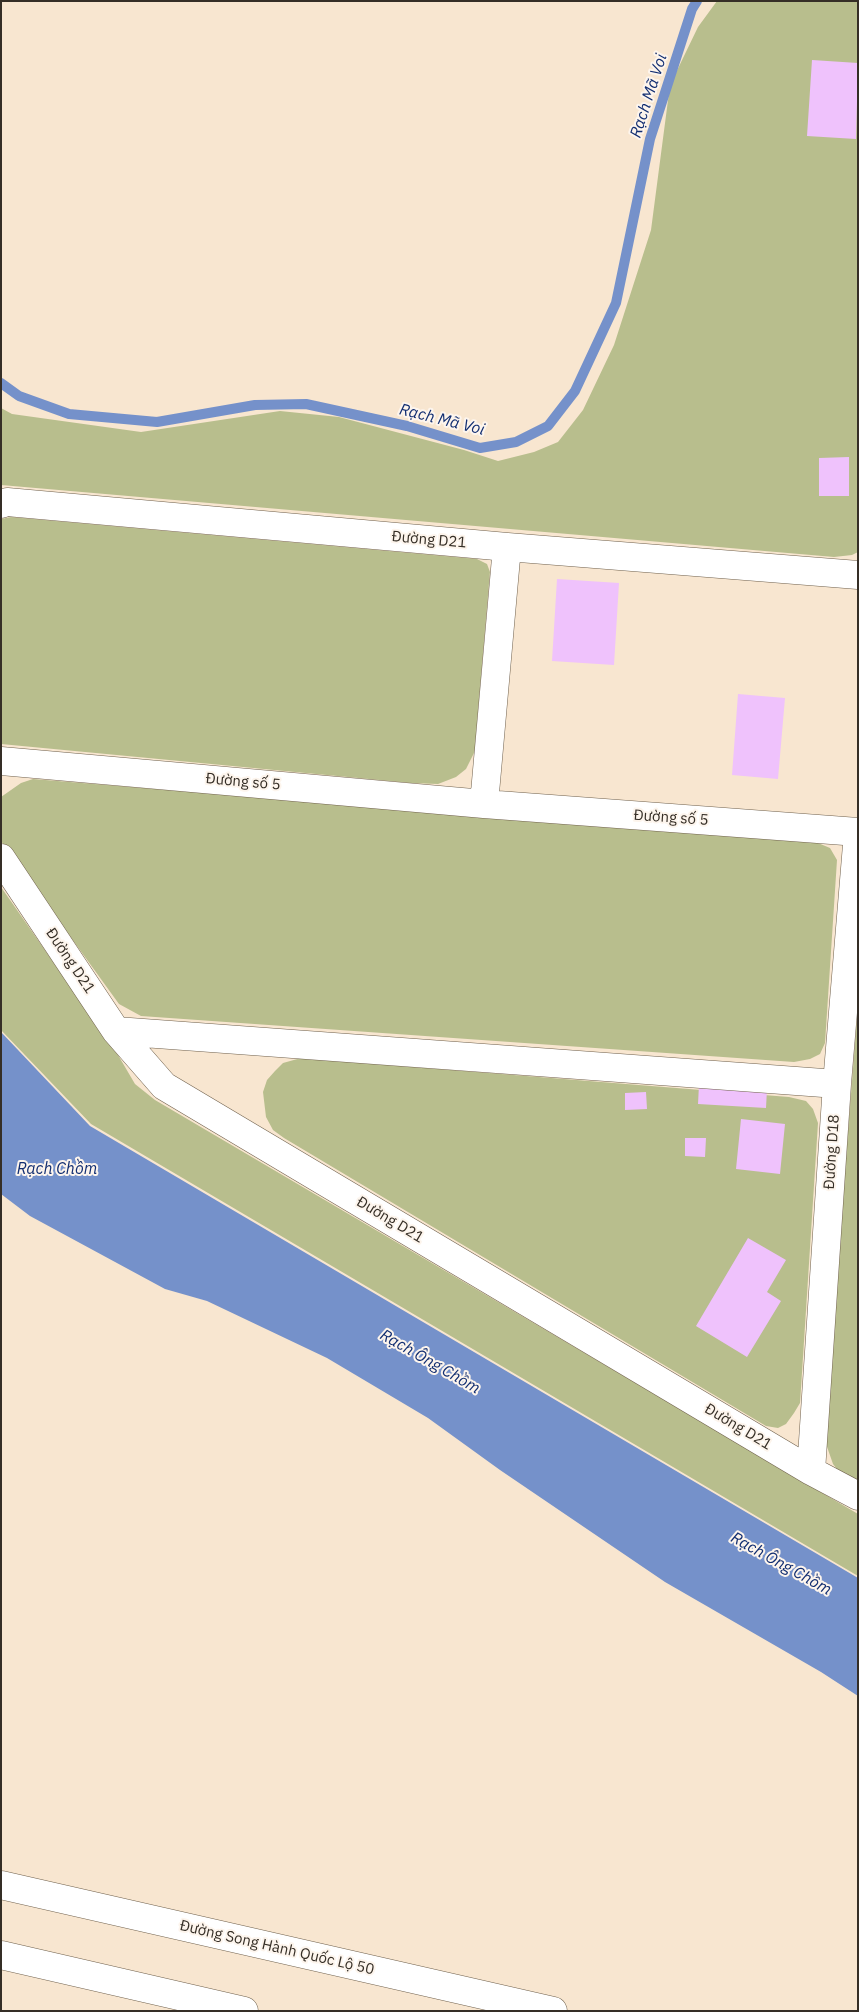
<!DOCTYPE html>
<html>
<head>
<meta charset="utf-8">
<style>
  body { margin:0 }
  #map { position:relative; width:859px; height:2012px; overflow:hidden; background:#f8e6d0; font-family:"IBM Plex Sans",sans-serif }
  canvas { display:block }
  .frame { position:absolute; inset:0; border:2px solid #352e26; pointer-events:none }
</style>
</head>
<body>
<div id="map">
<canvas width="859" height="2012"></canvas>
<div class="frame"></div>
</div>
<script>
const g = document.querySelector('canvas').getContext('2d');
g.lineJoin = 'round';
function fillPath(path, color) {
  g.fillStyle = color;
  g.fill(path, 'evenodd');
}
function poly(rows) {
  const path = new Path2D();
  for (const r of rows) {
    path.moveTo(r[0], r[1]);
    for (let i = 2; i < r.length; i += 2) path.lineTo(r[i], r[i + 1]);
  }
  return path;
}
function stroke(path, color, width, dash) {
  g.strokeStyle = color;
  g.lineWidth = width;
  g.lineCap = dash ? 'butt' : 'round';
  g.setLineDash(dash || []);
  g.stroke(path);
}
function label(font, color, halo, rows, align = 'center') {
  g.font = font + ' "IBM Plex Sans",sans-serif';
  g.lineWidth = 4;
  g.setLineDash([]);
  g.textBaseline = 'middle';
  g.strokeStyle = halo;
  g.fillStyle = color;
  for (const [text, x, y, turn = 0] of rows) {
    g.save();
    g.translate(x, y);
    g.rotate((+turn || 0) * Math.PI / 180);
    g.textAlign = isNaN(turn) ? turn : align;
    if (halo) g.strokeText(text, 0, 0);
    g.fillText(text, 0, 0);
    g.restore();
  }
}
fillPath(poly([
  [717,1,858,1,858,552,852,555,834,557,1,485,1,408,12,414,141,432,280,411,339,417,464,450,498,461,534,452,558,442,583,410,614,345,651,230,670,85,698,27],
  [11,517,477,559,487,564,490,572,476,736,475,751,466,769,456,777,438,784,411,783,1,744,1,519],
  [33,779,818,843,830,848,837,860,825,1043,820,1054,810,1059,794,1062,141,1016,119,1004,1,841,1,797,21,783],
  [1,887,118,1055,135,1084,155,1100,858,1514,858,1576,91,1124,1,1030],
  [858,1005,858,1482,840,1473,833,1464,825,1441,824,1435],
  [301,1058,789,1097,806,1101,813,1109,818,1123,801,1388,800,1403,794,1413,786,1424,778,1428,766,1426,284,1138,273,1130,266,1117,263,1092,267,1080,275,1071,283,1063]
]), '#b8be8d');
fillPath(poly([
  [1,1032,90,1126,858,1578,858,1696,821,1672,665,1582,500,1470,428,1418,327,1358,207,1301,165,1289,30,1216,1,1194]
]), '#7591ca');
stroke(poly([
  [1,383,19,396,69,414,157,422,255,405,306,404,407,426,480,448,516,442,548,426,575,391,616,303,650,139,692,9,697,1]
]), '#7591ca', 10);
fillPath(poly([
  [812,60,858,63,856,139,807,136],
  [849,457,849,496,819,496,819,458],
  [557,579,619,583,614,665,552,661],
  [738,694,785,698,778,779,732,775],
  [699,1085,767,1089,766,1108,698,1104],
  [646,1092,647,1109,625,1110,625,1093],
  [741,1119,785,1124,780,1174,736,1169],
  [685,1138,706,1138,705,1157,685,1156],
  [748,1238,786,1260,767,1292,781,1301,747,1357,696,1326]
]), '#efc2fc');
const minor = poly([
  [1,504,7,502,507,547,858,575],
  [1,761,484,804,858,832],
  [484,804,507,547],
  [1,858,116,1031,164,1086,811,1471,858,1496],
  [116,1031,837,1084],
  [811,1471,837,1084,858,833]
]);
const secondary = poly([
  [1,1885,553,2011],
  [1,1955,244,2011]
]);
stroke(minor, '#70614d', 29);
stroke(secondary, '#70614d', 29);
stroke(minor, '#fff', 28);
stroke(secondary, '#fff', 28);
label('15px', '#352e26', '#fdf5ed', [
  ["Đường D21",429,540,5],
  ["Đường số 5",243,782,5],
  ["Đường số 5",671,818,4],
  ["Đường D21",70,961,56],
  ["Đường D18",832,1152,-86],
  ["Đường D21",390,1220,31],
  ["Đường D21",738,1427,31],
  ["Đường Song Hành Quốc Lộ 50",277,1948,13]
]);
label('italic 16px', '#122e71', '#fdf5ed', [
  ["Rạch Mã Voi",649,96,-72],
  ["Rạch Mã Voi",442,420,14],
  ["Rạch Chồm",57,1169],
  ["Rạch Ông Chồm",430,1362,30],
  ["Rạch Ông Chồm",781,1564,29]
]);
</script>
</body>
</html>
